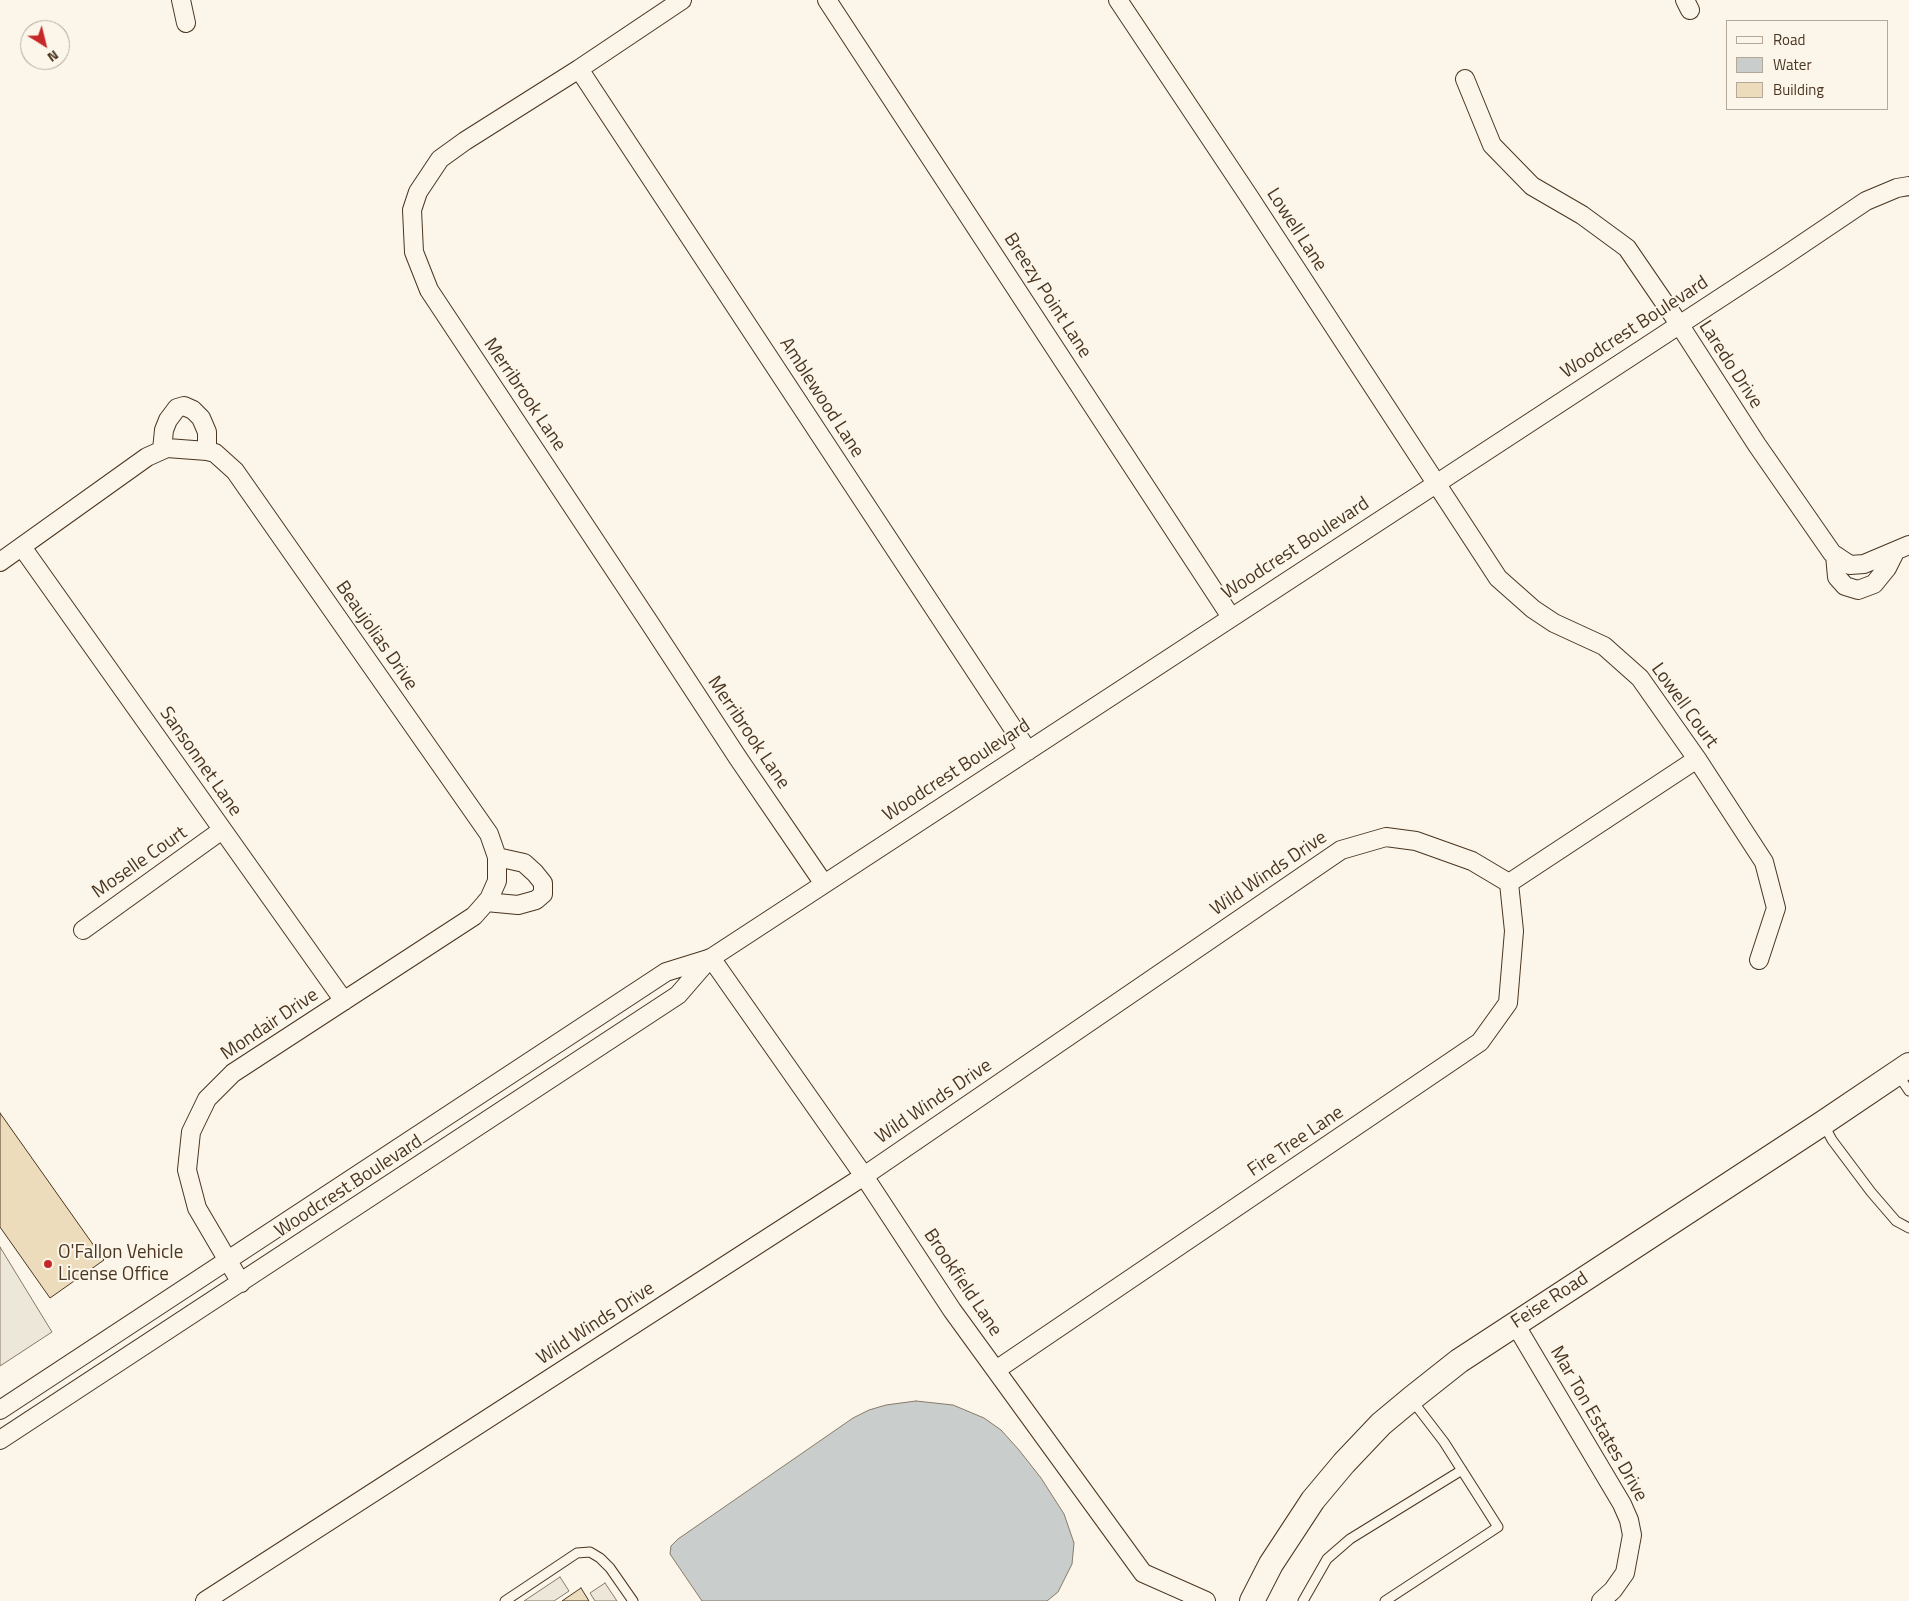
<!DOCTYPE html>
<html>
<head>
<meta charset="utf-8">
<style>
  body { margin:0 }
  #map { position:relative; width:1909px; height:1601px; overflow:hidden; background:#fbf6e9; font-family:"Titillium Web",sans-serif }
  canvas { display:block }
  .legend { position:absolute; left:1726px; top:20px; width:162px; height:90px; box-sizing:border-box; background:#fbf6e9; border:1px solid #b4a999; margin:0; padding:6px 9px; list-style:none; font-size:15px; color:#4a3520 }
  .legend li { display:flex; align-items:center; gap:10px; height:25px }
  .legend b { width:25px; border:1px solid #b4a999 }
  .north { position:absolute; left:20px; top:20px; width:50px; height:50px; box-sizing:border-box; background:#fbf6e9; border:1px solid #b4a999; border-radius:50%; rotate:144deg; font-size:14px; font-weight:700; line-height:20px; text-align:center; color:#4a3520 }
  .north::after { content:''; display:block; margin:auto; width:18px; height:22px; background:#c62828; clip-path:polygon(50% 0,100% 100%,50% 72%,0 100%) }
</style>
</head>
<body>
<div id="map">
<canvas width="1909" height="1601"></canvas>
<ul class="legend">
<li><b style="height:6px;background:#fbf6e9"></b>Road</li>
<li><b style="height:14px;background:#c9cecd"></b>Water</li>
<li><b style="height:14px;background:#ecdcbc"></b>Building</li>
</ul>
<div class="north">N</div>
</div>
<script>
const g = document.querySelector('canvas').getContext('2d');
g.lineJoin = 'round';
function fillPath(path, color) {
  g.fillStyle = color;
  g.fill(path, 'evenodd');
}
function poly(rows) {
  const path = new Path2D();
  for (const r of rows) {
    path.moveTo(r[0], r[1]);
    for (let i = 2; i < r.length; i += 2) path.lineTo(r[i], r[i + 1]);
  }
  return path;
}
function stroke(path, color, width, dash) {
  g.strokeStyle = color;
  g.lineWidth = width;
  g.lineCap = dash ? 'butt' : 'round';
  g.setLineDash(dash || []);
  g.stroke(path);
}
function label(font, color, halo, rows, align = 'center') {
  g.font = font + ' "Titillium Web",sans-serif';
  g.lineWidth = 4;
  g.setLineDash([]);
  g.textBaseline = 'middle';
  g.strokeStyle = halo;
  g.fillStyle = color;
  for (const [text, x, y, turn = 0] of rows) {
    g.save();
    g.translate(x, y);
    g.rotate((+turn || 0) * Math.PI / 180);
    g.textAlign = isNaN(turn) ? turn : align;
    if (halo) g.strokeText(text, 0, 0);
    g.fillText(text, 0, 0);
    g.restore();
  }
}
const parking = poly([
  [0,1247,52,1332,0,1366,0,1247],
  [560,1577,569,1591,554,1601,524,1601,560,1577],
  [605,1583,617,1601,595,1601,590,1593,605,1583]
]);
fillPath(parking, '#ede7d9');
stroke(parking, '#887966', 1);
const water = poly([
  [916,1401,953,1405,984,1418,1001,1430,1019,1450,1041,1478,1064,1514,1074,1543,1072,1564,1058,1592,1047,1601,702,1601,670,1554,671,1546,678,1539,853,1418,869,1410,886,1405,916,1401]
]);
fillPath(water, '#c9cecd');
stroke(water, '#887966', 1);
const building = poly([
  [0,1113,104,1260,50,1298,0,1227,0,1113],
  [581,1588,589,1601,562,1601,581,1588]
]);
fillPath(building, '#ecdcbc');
stroke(building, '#4a3520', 1);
const service = poly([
  [1897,1073,1909,1091],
  [1823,1123,1832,1140,1871,1192,1896,1221,1909,1228],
  [505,1601,577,1553,590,1552,600,1558,610,1568,633,1601],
  [1303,1601,1327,1559,1350,1539,1462,1470],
  [1385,1601,1498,1527,1444,1442,1411,1399]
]);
const minor = poly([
  [181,0,186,23],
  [682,0,579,69,465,141,440,159,418,192,412,210,414,252,429,290,649,622,738,758,824,884],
  [827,0,1231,617],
  [1118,0,1248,195,1498,578,1533,609,1554,623,1604,646,1640,678,1697,759,1764,862,1776,908,1759,960],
  [1685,0,1690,10],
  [579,69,1028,751],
  [1465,79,1492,145,1532,186,1582,215,1627,248,1679,324,1757,445,1832,553,1850,565,1864,564,1909,545],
  [162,450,164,430,168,420,177,408,184,406,193,410,201,418,207,432,207,451],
  [22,547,344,1001],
  [1835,555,1837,577,1845,586,1858,590,1874,584,1887,568,1895,552],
  [0,562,147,457,167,448,207,451,215,453,235,471,489,834,497,857,497,881,489,899,474,916,233,1073,207,1099,191,1132,187,1170,197,1208,241,1283],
  [486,902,518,905,536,900,543,894,543,883,535,873,524,863,497,857],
  [83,930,222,830],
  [711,958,864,1176,952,1310,1143,1573,1206,1601],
  [1515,1324,1622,1504,1629,1520,1632,1535,1625,1573,1613,1590,1601,1601],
  [996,1370,1480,1042,1508,1003,1514,931,1509,883],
  [0,1410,666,972,711,958,1780,259,1866,201,1897,188,1909,186],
  [0,1440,678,995,710,958],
  [205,1601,864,1176,1341,850,1386,837,1416,841,1472,861,1509,883,1697,759]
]);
const secondary = poly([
  [1252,1601,1271,1564,1313,1500,1344,1463,1381,1424,1411,1399,1459,1361,1823,1123,1909,1065]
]);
stroke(service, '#4a3520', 11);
stroke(minor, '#4a3520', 20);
stroke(secondary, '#4a3520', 26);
stroke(service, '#fbf6e9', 9);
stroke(minor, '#fbf6e9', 18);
stroke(secondary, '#fbf6e9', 24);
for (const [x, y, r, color] of [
  [48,1264,5,"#c62828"]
]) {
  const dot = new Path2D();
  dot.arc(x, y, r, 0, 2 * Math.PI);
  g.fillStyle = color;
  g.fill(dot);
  stroke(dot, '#fbf6e9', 2);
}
label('19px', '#4a3520', '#fbf6e9', [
  ["Lowell Lane",1296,230,57],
  ["Breezy Point Lane",1047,296,57],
  ["Woodcrest Boulevard",1635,328,-33],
  ["Laredo Drive",1730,365,57],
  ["Merribrook Lane",524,395,56],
  ["Amblewood Lane",821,398,57],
  ["Woodcrest Boulevard",1296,549,-33],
  ["Beaujolias Drive",376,636,55],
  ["Lowell Court",1684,706,54],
  ["Merribrook Lane",748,733,56],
  ["Sansonnet Lane",200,762,55],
  ["Woodcrest Boulevard",957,771,-33],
  ["Moselle Court",140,863,-35],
  ["Wild Winds Drive",1269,874,-34],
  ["Mondair Drive",270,1025,-34],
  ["Wild Winds Drive",934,1102,-34],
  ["Fire Tree Lane",1296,1142,-34],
  ["Woodcrest Boulevard",349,1187,-33],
  ["Brookfield Lane",962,1283,56],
  ["Feise Road",1550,1301,-33],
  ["Wild Winds Drive",596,1324,-33],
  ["Mar Ton Estates Drive",1598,1424,60]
]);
label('19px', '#4a3520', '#fbf6e9', [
  ["O'Fallon Vehicle",58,1253],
  ["License Office",58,1275]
], 'left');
</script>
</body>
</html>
